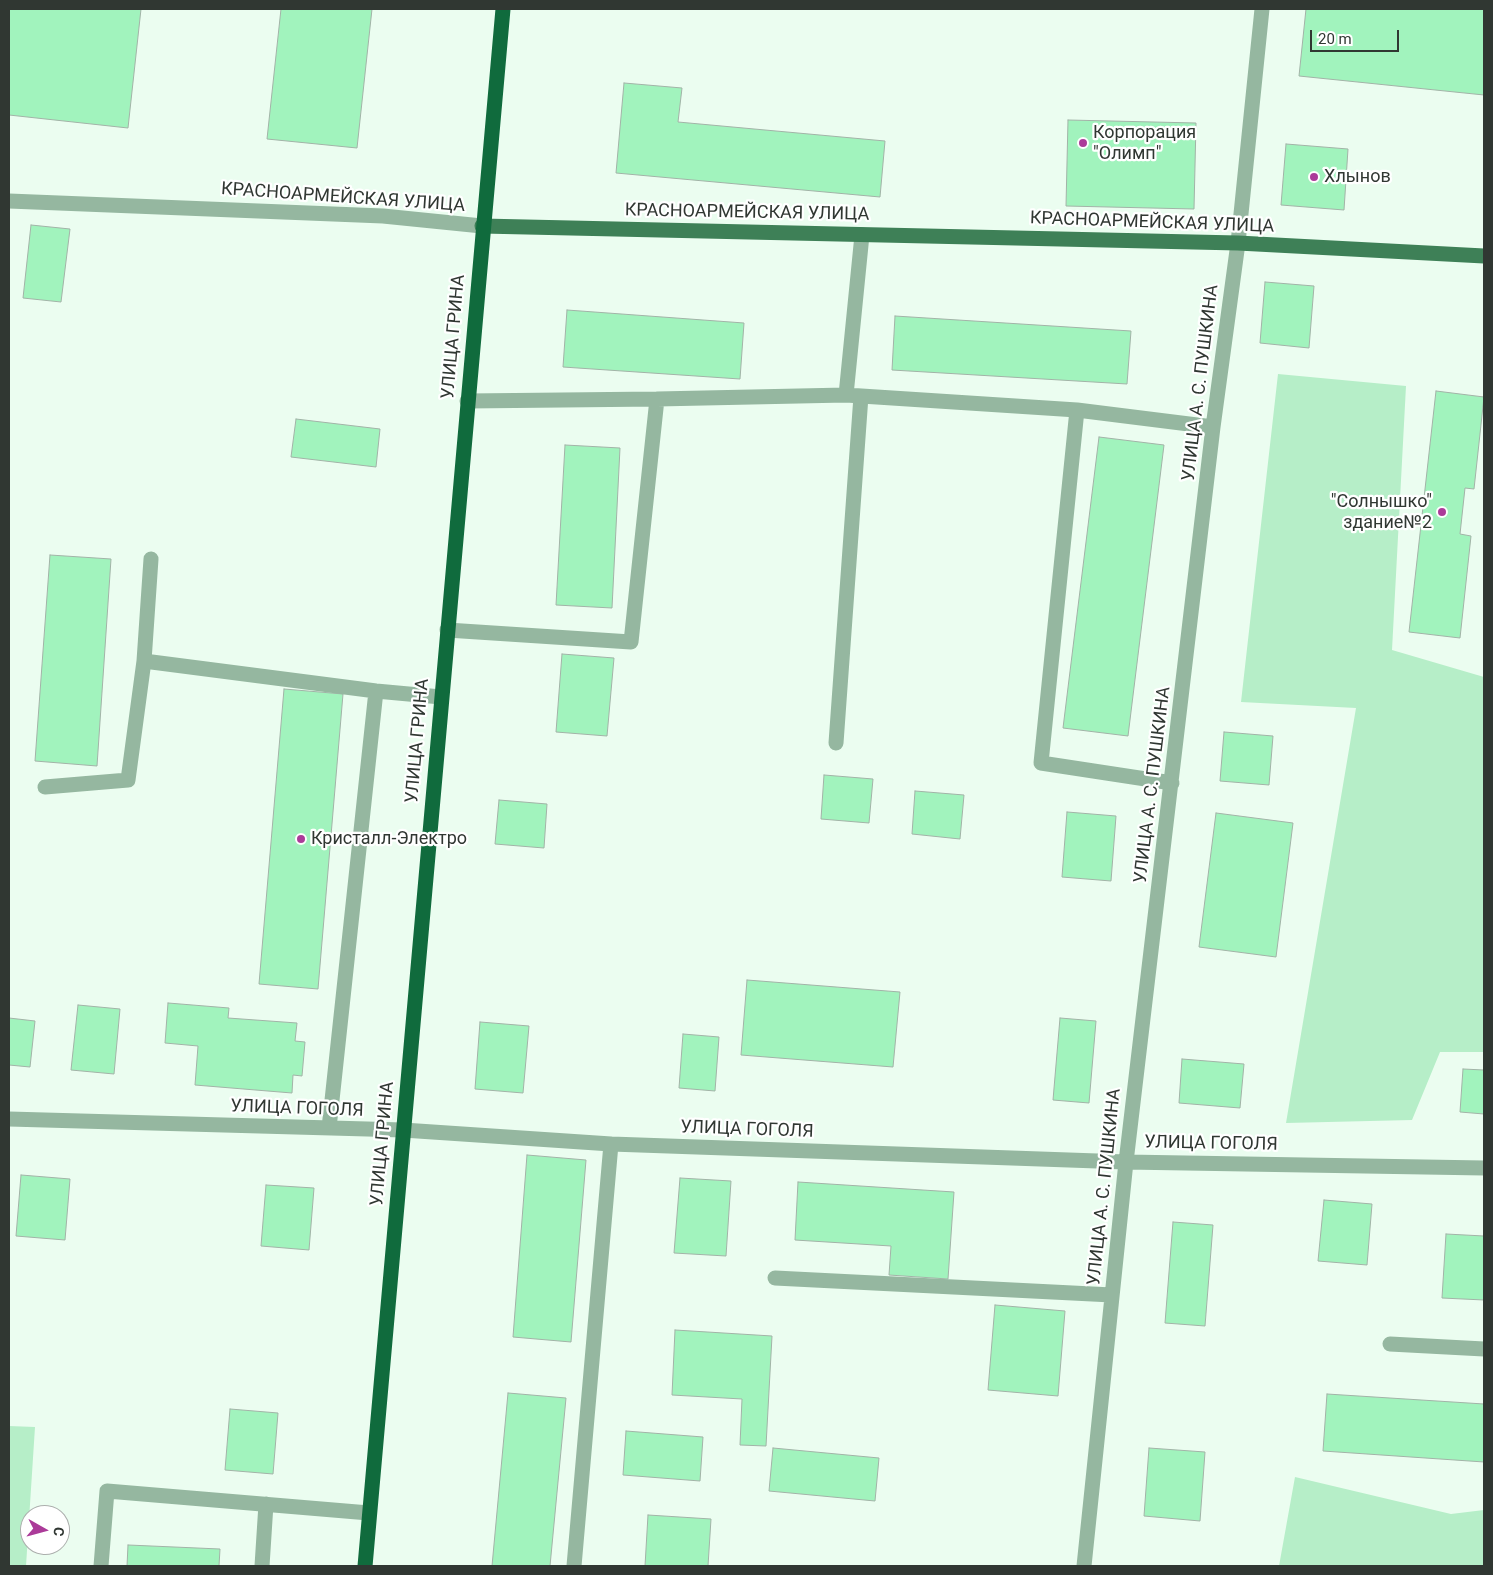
<!DOCTYPE html>
<html>
<head>
<meta charset="utf-8">
<style>
  body { margin:0 }
  #map { position:relative; width:1493px; height:1575px; overflow:hidden; background:#ebfdf0; font-family:Roboto,sans-serif }
  canvas { display:block }
  .frame { position:absolute; inset:0; border:10px solid #303732; pointer-events:none }
  .north { position:absolute; left:20px; top:1505px; width:50px; height:50px; box-sizing:border-box; background:#fff; border:1px solid #acafad; border-radius:50%; rotate:97deg; font-size:14px; font-weight:700; line-height:20px; text-align:center; color:#303732 }
  .north::after { content:''; display:block; margin:auto; width:18px; height:22px; background:#ab3b99; clip-path:polygon(50% 0,100% 100%,50% 72%,0 100%) }
  .scale { position:absolute; left:1310px; top:30px; width:89px; height:22px; box-sizing:border-box; border:2px solid #303732; border-top:0; padding-left:6px; font-size:15px; line-height:18px; white-space:nowrap; color:#303732; -webkit-text-stroke:4px #fff; paint-order:stroke }
</style>
</head>
<body>
<div id="map">
<canvas width="1493" height="1575"></canvas>
<div class="frame"></div>
<div class="north">С</div>
<div class="scale">20 m</div>
</div>
<script>
const g = document.querySelector('canvas').getContext('2d');
g.lineJoin = 'round';
function fillPath(path, color) {
  g.fillStyle = color;
  g.fill(path, 'evenodd');
}
function poly(rows) {
  const path = new Path2D();
  for (const r of rows) {
    path.moveTo(r[0], r[1]);
    for (let i = 2; i < r.length; i += 2) path.lineTo(r[i], r[i + 1]);
  }
  return path;
}
function stroke(path, color, width, dash) {
  g.strokeStyle = color;
  g.lineWidth = width;
  g.lineCap = dash ? 'butt' : 'round';
  g.setLineDash(dash || []);
  g.stroke(path);
}
function label(font, color, halo, rows, align = 'center') {
  g.font = font + ' Roboto,sans-serif';
  g.lineWidth = 4.5;
  g.setLineDash([]);
  g.textBaseline = 'middle';
  g.strokeStyle = halo;
  g.fillStyle = color;
  for (const [text, x, y, turn = 0] of rows) {
    g.save();
    g.translate(x, y);
    g.rotate((+turn || 0) * Math.PI / 180);
    g.textAlign = isNaN(turn) ? turn : align;
    if (halo) g.strokeText(text, 0, 0);
    g.fillText(text, 0, 0);
    g.restore();
  }
}
fillPath(poly([
  [1278,374,1406,386,1392,650,1484,677,1484,1052,1440,1052,1412,1120,1286,1123,1356,708,1241,702],
  [9,1426,35,1427,26,1566,9,1566],
  [1295,1477,1451,1514,1484,1510,1484,1566,1279,1566]
]), '#b6eec8');
const building = poly([
  [9,9,141,9,128,128,9,115,9,9],
  [281,9,372,9,357,148,267,139,281,9],
  [1306,9,1484,9,1484,95,1299,76,1306,9],
  [624,83,682,88,678,122,885,141,880,197,616,173,624,83],
  [1068,120,1196,123,1194,209,1066,206,1068,120],
  [1286,144,1348,149,1344,210,1281,205,1286,144],
  [31,225,70,229,61,302,23,298,31,225],
  [1265,282,1314,286,1309,348,1260,343,1265,282],
  [567,310,744,323,740,379,563,367,567,310],
  [895,316,1131,331,1127,384,892,370,895,316],
  [1436,391,1484,397,1474,489,1465,488,1460,534,1471,536,1460,638,1409,632,1436,391],
  [296,419,380,429,376,467,291,457,296,419],
  [1099,437,1164,445,1128,736,1063,728,1099,437],
  [565,445,620,448,612,608,556,605,565,445],
  [50,555,111,559,97,766,35,761,50,555],
  [562,654,614,658,607,736,556,732,562,654],
  [284,689,343,694,318,989,259,984,284,689],
  [1224,732,1273,736,1269,785,1220,781,1224,732],
  [824,775,873,779,869,823,821,819,824,775],
  [915,791,964,795,960,839,912,834,915,791],
  [499,800,547,804,544,848,495,844,499,800],
  [1067,812,1116,816,1111,881,1062,877,1067,812],
  [1216,813,1293,823,1276,957,1199,947,1216,813],
  [747,980,900,992,893,1067,741,1055,747,980],
  [168,1003,229,1008,228,1018,297,1023,295,1041,305,1042,302,1076,293,1075,292,1093,195,1085,198,1046,165,1043,168,1003],
  [78,1005,120,1009,114,1074,71,1070,78,1005],
  [9,1018,35,1021,30,1067,9,1065,9,1018],
  [1060,1018,1096,1021,1089,1103,1053,1100,1060,1018],
  [480,1022,529,1026,523,1093,475,1089,480,1022],
  [683,1034,719,1037,715,1091,679,1088,683,1034],
  [1182,1059,1244,1064,1240,1108,1179,1103,1182,1059],
  [1463,1069,1484,1070,1484,1114,1460,1112,1463,1069],
  [527,1155,586,1160,571,1342,513,1337,527,1155],
  [21,1175,70,1179,65,1240,16,1236,21,1175],
  [680,1178,731,1181,726,1256,674,1253,680,1178],
  [798,1182,954,1192,948,1279,889,1275,891,1246,795,1240,798,1182],
  [266,1185,314,1188,309,1250,261,1246,266,1185],
  [1324,1200,1372,1204,1367,1265,1318,1261,1324,1200],
  [1173,1222,1213,1225,1205,1326,1165,1323,1173,1222],
  [1446,1234,1484,1236,1484,1300,1442,1298,1446,1234],
  [995,1305,1065,1311,1058,1396,988,1390,995,1305],
  [675,1330,772,1336,766,1446,740,1445,742,1399,672,1395,675,1330],
  [508,1393,566,1398,550,1566,492,1566,508,1393],
  [1327,1394,1484,1404,1484,1462,1323,1451,1327,1394],
  [230,1409,278,1413,273,1474,225,1470,230,1409],
  [626,1431,703,1437,700,1481,623,1475,626,1431],
  [773,1448,879,1458,875,1501,769,1491,773,1448],
  [1149,1448,1205,1452,1200,1521,1144,1516,1149,1448],
  [648,1515,711,1519,708,1566,645,1566,648,1515],
  [128,1545,220,1549,219,1566,127,1566,128,1545]
]);
fillPath(building, '#a1f3bd');
stroke(building, '#a2b3a7', 1);
stroke(poly([
  [9,201,383,216,482,226],
  [846,395,862,235],
  [467,401,657,399,846,395,1077,410,1213,427],
  [1077,410,1041,763,1172,783],
  [447,630,631,642,657,399],
  [144,661,151,559],
  [836,743,861,396],
  [45,787,128,780,144,661,376,691,441,697],
  [9,1119,403,1130,611,1144,1126,1162,1484,1168],
  [329,1128,376,691],
  [775,1278,1112,1295],
  [1390,1344,1484,1349],
  [101,1566,107,1491,369,1513],
  [262,1566,266,1504],
  [574,1566,611,1144],
  [1084,1566,1126,1162,1213,427,1238,243,1262,9]
]), '#95b7a0', 15);
stroke(poly([
  [482,226,1238,243,1484,256]
]), '#3e8057', 15);
stroke(poly([
  [365,1566,503,9]
]), '#106b3d', 15);
for (const [x, y, r, color] of [
  [1083,143,5,"#ab3b99"],
  [1314,177,5,"#ab3b99"],
  [1442,512,5,"#ab3b99"],
  [301,839,5,"#ab3b99"]
]) {
  const dot = new Path2D();
  dot.arc(x, y, r, 0, 2 * Math.PI);
  g.fillStyle = color;
  g.fill(dot);
  stroke(dot, '#fff', 2);
}
label('18px', '#303732', '#fff', [
  ["Корпорация",1093,133],
  ["\"Олимп\"",1093,154],
  ["Хлынов",1324,177],
  ["\"Солнышко\"",1432,502,"right"],
  ["здание№2",1432,523,"right"],
  ["Кристалл-Электро",311,839]
], 'left');
label('18px', '#303732', '#fff', [
  ["КРАСНОАРМЕЙСКАЯ УЛИЦА",343,198,4],
  ["КРАСНОАРМЕЙСКАЯ УЛИЦА",747,213,1],
  ["КРАСНОАРМЕЙСКАЯ УЛИЦА",1152,223,2],
  ["УЛИЦА ГРИНА",454,337,-85],
  ["УЛИЦА А. С. ПУШКИНА",1201,383,-83],
  ["УЛИЦА ГРИНА",418,741,-85],
  ["УЛИЦА А. С. ПУШКИНА",1153,785,-83],
  ["УЛИЦА ГОГОЛЯ",297,1109,2],
  ["УЛИЦА ГОГОЛЯ",747,1130,2],
  ["УЛИЦА ГРИНА",383,1144,-85],
  ["УЛИЦА ГОГОЛЯ",1211,1144,1],
  ["УЛИЦА А. С. ПУШКИНА",1105,1187,-84]
]);
</script>
</body>
</html>
